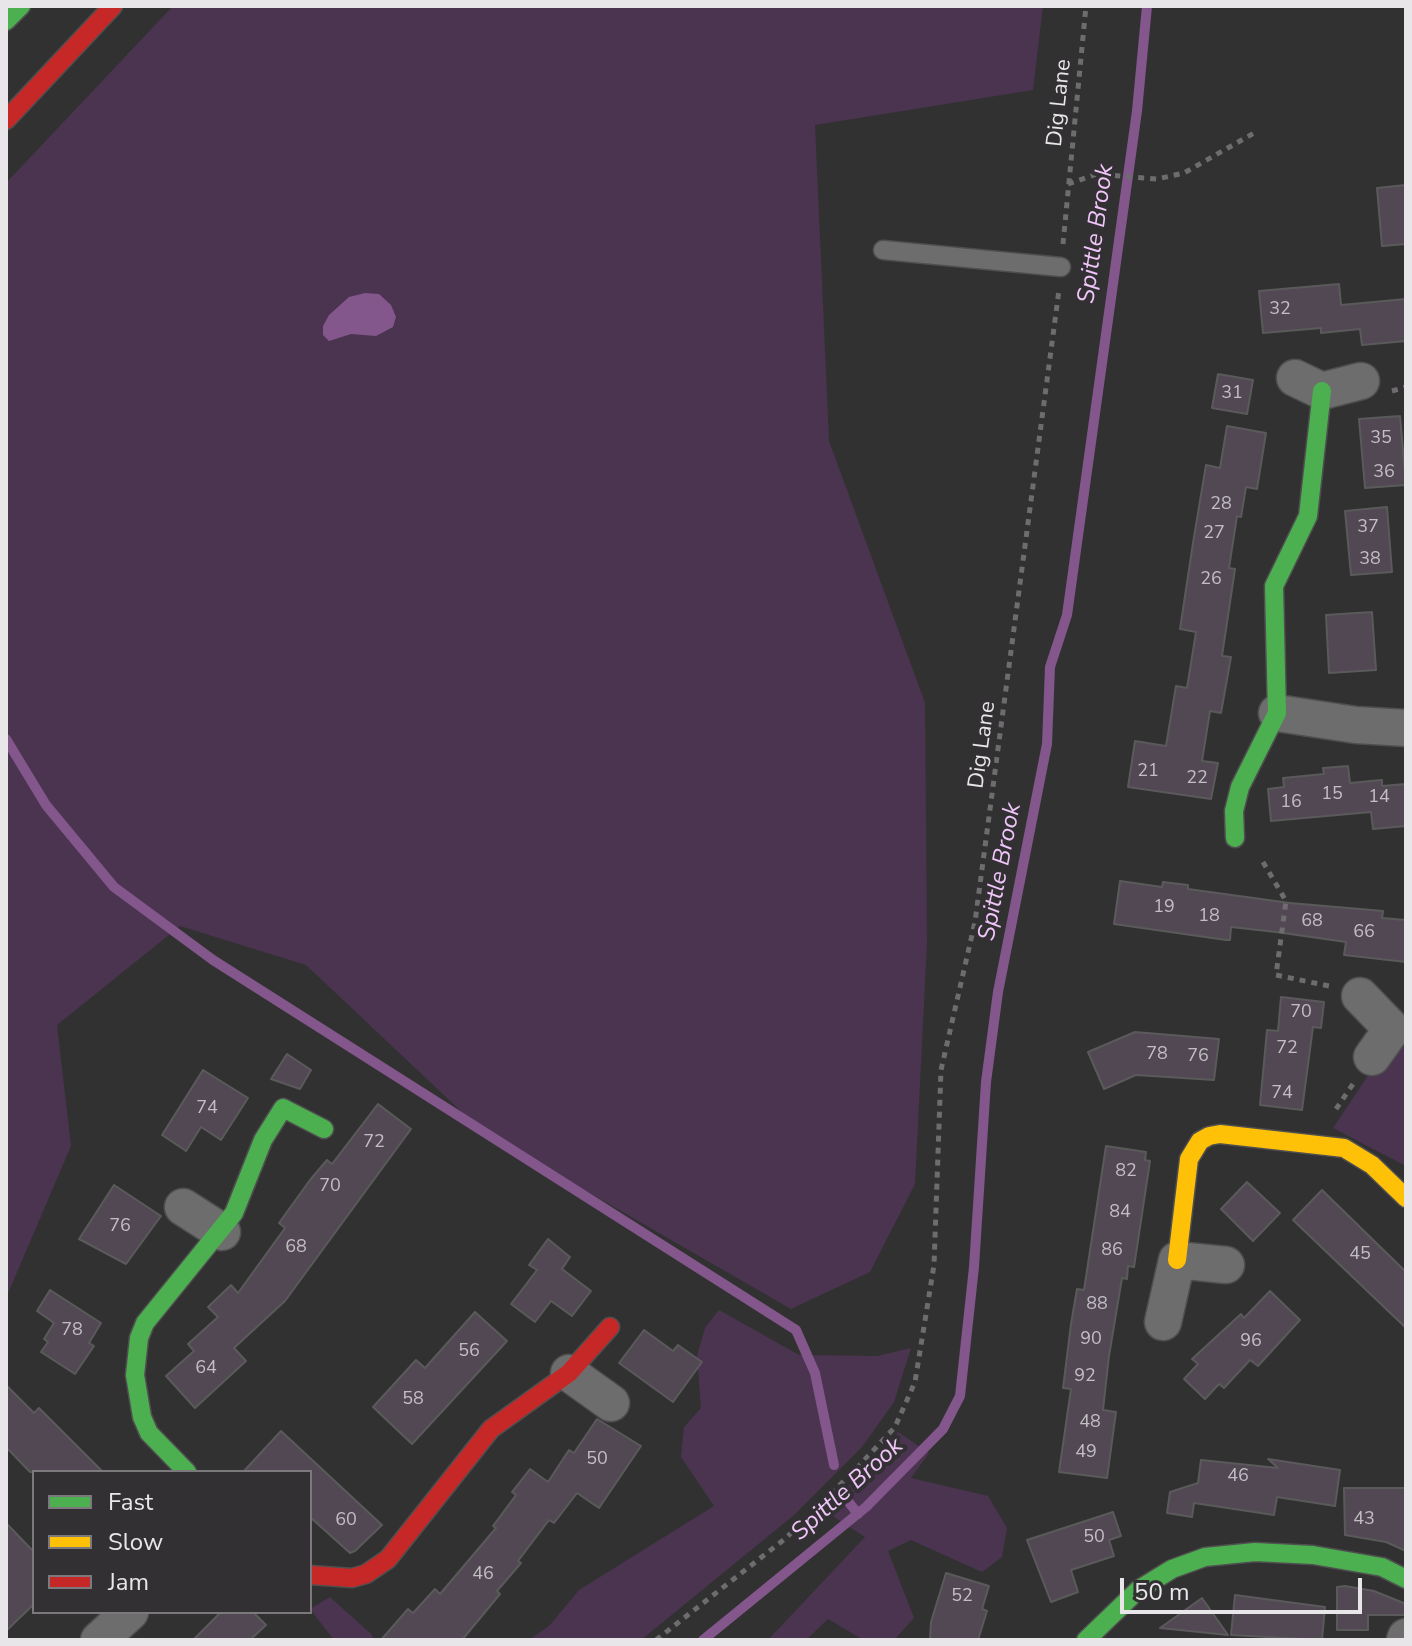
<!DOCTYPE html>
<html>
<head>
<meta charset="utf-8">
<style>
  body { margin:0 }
  #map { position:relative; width:1412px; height:1646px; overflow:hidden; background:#323132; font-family:"Nunito Sans",sans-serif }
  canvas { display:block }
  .frame { position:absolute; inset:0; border:8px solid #e8e6e8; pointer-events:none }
  .legend { position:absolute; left:32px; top:1470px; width:280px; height:144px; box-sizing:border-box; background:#323033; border:2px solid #7b797b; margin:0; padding:10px 14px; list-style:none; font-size:24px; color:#e8e6e8 }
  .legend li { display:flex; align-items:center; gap:16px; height:40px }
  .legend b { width:40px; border:2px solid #7b797b }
  .scale { position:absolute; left:1120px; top:1578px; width:242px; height:36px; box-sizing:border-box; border:4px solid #e8e6e8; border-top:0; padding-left:10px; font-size:24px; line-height:28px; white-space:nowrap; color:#e8e6e8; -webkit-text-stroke:6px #323033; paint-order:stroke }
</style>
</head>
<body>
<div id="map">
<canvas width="1412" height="1646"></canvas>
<div class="frame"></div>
<ul class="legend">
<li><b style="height:10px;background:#4caf50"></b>Fast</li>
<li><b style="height:10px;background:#ffc107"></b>Slow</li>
<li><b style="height:10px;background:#c62828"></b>Jam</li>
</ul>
<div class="scale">50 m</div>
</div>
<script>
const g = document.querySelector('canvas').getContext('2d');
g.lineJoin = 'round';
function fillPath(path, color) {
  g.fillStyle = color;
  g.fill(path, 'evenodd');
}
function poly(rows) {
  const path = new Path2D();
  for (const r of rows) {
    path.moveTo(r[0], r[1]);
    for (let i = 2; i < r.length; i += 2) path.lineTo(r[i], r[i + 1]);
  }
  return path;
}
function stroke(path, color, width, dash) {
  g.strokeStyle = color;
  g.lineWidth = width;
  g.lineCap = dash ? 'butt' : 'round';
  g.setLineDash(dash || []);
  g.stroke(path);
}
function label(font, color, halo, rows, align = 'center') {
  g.font = font + ' "Nunito Sans",sans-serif';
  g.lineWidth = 8;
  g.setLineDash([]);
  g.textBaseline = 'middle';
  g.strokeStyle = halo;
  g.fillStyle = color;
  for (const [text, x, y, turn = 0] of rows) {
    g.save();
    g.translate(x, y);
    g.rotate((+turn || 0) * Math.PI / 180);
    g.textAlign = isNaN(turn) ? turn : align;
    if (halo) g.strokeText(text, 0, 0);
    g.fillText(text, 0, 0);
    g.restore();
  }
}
fillPath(poly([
  [173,6,1043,6,1033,90,815,125,829,441,925,703,927,943,915,1184,870,1272,791,1309,482,1131,306,965,180,926,57,1025,71,1146,6,1298,6,183],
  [1406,1046,1406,1166,1333,1128,1383,1053],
  [719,1310,799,1355,877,1356,911,1348,894,1402,862,1447,794,1515,641,1640,529,1640,549,1626,579,1590,714,1506,681,1457,684,1427,701,1408,697,1356,705,1328],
  [898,1432,929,1453,911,1478,988,1496,1007,1528,1002,1557,982,1572,911,1540,888,1551,914,1618,894,1640,862,1639,828,1619,806,1640,768,1640,865,1537,825,1511],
  [330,1597,371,1634,374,1640,334,1640,310,1609]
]), '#4b3450');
fillPath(poly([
  [365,293,379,294,391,305,396,317,393,327,376,336,351,334,329,341,323,335,323,326,329,315,349,297]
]), '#83568c');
stroke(poly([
  [6,739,46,805,114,887,213,960,796,1330,815,1373,834,1465],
  [847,1500,858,1514],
  [703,1640,866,1507,943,1429,960,1396,974,1267,986,1082,998,992,1047,744,1050,667,1067,615,1137,111,1147,6]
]), '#83568c', 10);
const building = poly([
  [1406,185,1406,244,1382,246,1377,188,1406,185],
  [1339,284,1341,305,1406,299,1406,341,1362,345,1360,329,1321,333,1321,328,1263,333,1259,291,1339,284],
  [1218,374,1253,380,1247,414,1212,408,1218,374],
  [1400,416,1406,485,1365,488,1359,419,1400,416],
  [1227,426,1266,433,1257,489,1246,487,1241,517,1237,516,1229,568,1235,569,1222,656,1231,657,1221,713,1210,711,1202,761,1218,763,1211,799,1128,787,1135,741,1166,746,1176,686,1187,688,1196,632,1180,629,1193,543,1206,465,1220,468,1227,426],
  [1387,507,1392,572,1351,575,1345,511,1387,507],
  [1372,612,1376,670,1329,673,1326,615,1372,612],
  [1348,766,1350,783,1382,780,1382,786,1406,784,1406,826,1373,829,1371,812,1271,821,1268,789,1284,787,1283,778,1324,774,1323,768,1348,766],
  [1120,881,1162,887,1163,882,1188,885,1188,889,1290,903,1383,911,1382,918,1406,920,1406,962,1344,955,1346,942,1276,932,1231,927,1230,940,1226,940,1114,924,1120,881],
  [1281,997,1324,1002,1321,1028,1313,1027,1302,1110,1260,1105,1267,1030,1278,1031,1281,997],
  [1135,1032,1219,1039,1214,1080,1136,1075,1104,1089,1088,1052,1135,1032],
  [287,1054,311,1070,300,1089,271,1079,287,1054],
  [203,1070,248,1098,221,1140,201,1127,186,1151,162,1135,203,1070],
  [378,1104,411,1129,285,1301,234,1348,246,1361,195,1408,166,1376,194,1351,188,1344,218,1317,208,1307,231,1285,238,1293,285,1228,279,1223,310,1180,327,1160,332,1164,378,1104],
  [1106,1146,1146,1152,1145,1160,1150,1161,1134,1267,1128,1266,1127,1279,1122,1278,1109,1356,1103,1410,1116,1412,1107,1478,1059,1472,1071,1389,1063,1388,1071,1324,1077,1289,1084,1290,1106,1146],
  [1247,1182,1280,1213,1253,1241,1221,1209,1247,1182],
  [114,1185,161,1216,126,1264,79,1239,114,1185],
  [1322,1190,1406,1272,1406,1328,1293,1220,1322,1190],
  [548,1239,570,1257,562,1269,591,1291,572,1316,551,1301,535,1322,511,1304,537,1270,529,1265,548,1239],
  [50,1290,101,1323,89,1343,94,1346,75,1374,41,1352,48,1342,44,1339,54,1323,37,1311,50,1290],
  [1270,1291,1300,1320,1258,1366,1250,1360,1224,1388,1219,1384,1205,1399,1184,1379,1198,1364,1192,1359,1241,1314,1244,1318,1270,1291],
  [475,1312,507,1341,412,1444,373,1407,416,1360,425,1368,475,1312],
  [644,1330,673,1351,678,1345,702,1362,673,1402,619,1363,644,1330],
  [6,1385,34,1413,39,1408,103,1472,30,1472,6,1447,6,1385],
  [597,1419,641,1446,599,1508,577,1493,554,1523,549,1520,518,1561,521,1563,497,1591,500,1594,462,1640,381,1640,408,1609,413,1613,435,1589,440,1594,496,1528,493,1526,516,1495,512,1492,530,1469,548,1482,569,1450,574,1453,597,1419],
  [281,1431,382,1525,355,1551,350,1553,310,1517,310,1472,243,1472,281,1431],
  [1268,1459,1340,1470,1335,1506,1277,1497,1274,1515,1194,1503,1192,1517,1167,1513,1170,1492,1198,1483,1201,1460,1278,1468,1268,1459],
  [1344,1488,1406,1488,1406,1551,1386,1542,1345,1535,1344,1488],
  [1113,1512,1121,1536,1109,1540,1114,1556,1071,1570,1078,1592,1051,1602,1027,1540,1113,1512],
  [6,1523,34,1552,34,1604,6,1631,6,1523],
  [946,1573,989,1586,982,1609,987,1611,978,1640,930,1640,931,1622,946,1573],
  [1345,1586,1374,1591,1406,1604,1406,1615,1368,1615,1368,1630,1337,1630,1337,1587,1345,1586],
  [1235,1595,1325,1607,1322,1640,1231,1635,1235,1595],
  [1202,1598,1228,1635,1160,1628,1202,1598],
  [221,1612,253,1612,266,1625,250,1640,193,1640,221,1612]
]);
fillPath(building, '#514853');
stroke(building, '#5b5a5b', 2);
const lane = poly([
  [883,250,1061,267]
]);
const street = poly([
  [1295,378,1322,391,1361,381],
  [1277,713,1356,725,1406,728],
  [1360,996,1392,1029,1372,1057],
  [183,1207,222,1232],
  [1163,1322,1177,1260,1226,1265],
  [569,1373,611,1403],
  [99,1640,130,1612],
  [1405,1640,1406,1637]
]);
const fast = poly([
  [6,21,21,6],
  [1235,838,1234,811,1240,787,1277,713,1274,586,1308,516,1322,391],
  [187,1472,149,1433,142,1417,135,1375,139,1338,145,1323,234,1213,263,1140,283,1108,324,1129],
  [1086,1640,1138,1590,1172,1569,1205,1557,1255,1552,1313,1555,1382,1567,1406,1579]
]);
const slow = poly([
  [1177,1260,1189,1159,1200,1141,1209,1136,1220,1134,1344,1148,1372,1165,1406,1198]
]);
const jam = poly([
  [6,120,113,6],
  [310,1575,352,1578,366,1574,388,1559,491,1429,569,1373,610,1327]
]);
stroke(lane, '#4f4f4f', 21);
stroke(street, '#4f4f4f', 39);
stroke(fast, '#4f4f4f', 21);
stroke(slow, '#4f4f4f', 21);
stroke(jam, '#4f4f4f', 21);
stroke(poly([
  [1068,184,1097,174,1157,179,1184,173,1254,133],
  [1063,244,1086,6],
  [1392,391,1406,387],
  [1263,862,1286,901,1276,975,1329,986],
  [1336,1109,1353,1084],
  [656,1640,786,1538,857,1468,895,1427,915,1382,934,1265,941,1070,975,922,1059,290]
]), '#6e6c6e', 5, [6, 6]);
stroke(lane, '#6e6d6e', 18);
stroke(street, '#6e6d6e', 36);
stroke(fast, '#4caf50', 18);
stroke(slow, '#ffc107', 18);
stroke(jam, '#c62828', 18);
label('18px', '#c2bec3', null, [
  ["32",1280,310],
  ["31",1232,394],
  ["35",1381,439],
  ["36",1384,473],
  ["28",1221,505],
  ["37",1368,528],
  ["27",1214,534],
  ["38",1370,560],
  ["26",1211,580],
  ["21",1148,772],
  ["22",1197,779],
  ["15",1332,795],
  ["14",1379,798],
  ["16",1291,803],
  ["19",1164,908],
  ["18",1209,917],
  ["68",1312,922],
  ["66",1364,933],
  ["70",1301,1013],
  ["72",1287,1049],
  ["78",1157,1055],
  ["76",1198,1057],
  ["74",1282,1094],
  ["74",207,1109],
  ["72",374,1143],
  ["82",1126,1172],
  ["70",330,1187],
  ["84",1120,1213],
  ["76",120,1227],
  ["68",296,1248],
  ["86",1112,1251],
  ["45",1360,1255],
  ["88",1097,1305],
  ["78",72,1331],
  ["90",1091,1340],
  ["96",1251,1342],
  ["56",469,1352],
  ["64",206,1369],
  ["92",1085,1377],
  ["58",413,1400],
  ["48",1090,1423],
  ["49",1086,1453],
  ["50",597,1460],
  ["46",1238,1477],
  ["43",1364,1520],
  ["60",346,1521],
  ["50",1094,1538],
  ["46",483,1575],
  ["52",962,1597]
]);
label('22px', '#e8e6e8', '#323033', [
  ["Dig Lane",1060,103,-84],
  ["Dig Lane",983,745,-82]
]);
label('italic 24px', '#f0c6f9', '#323033', [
  ["Spittle Brook",1097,234,-82],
  ["Spittle Brook",1001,872,-79],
  ["Spittle Brook",848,1490,-42]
]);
</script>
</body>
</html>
